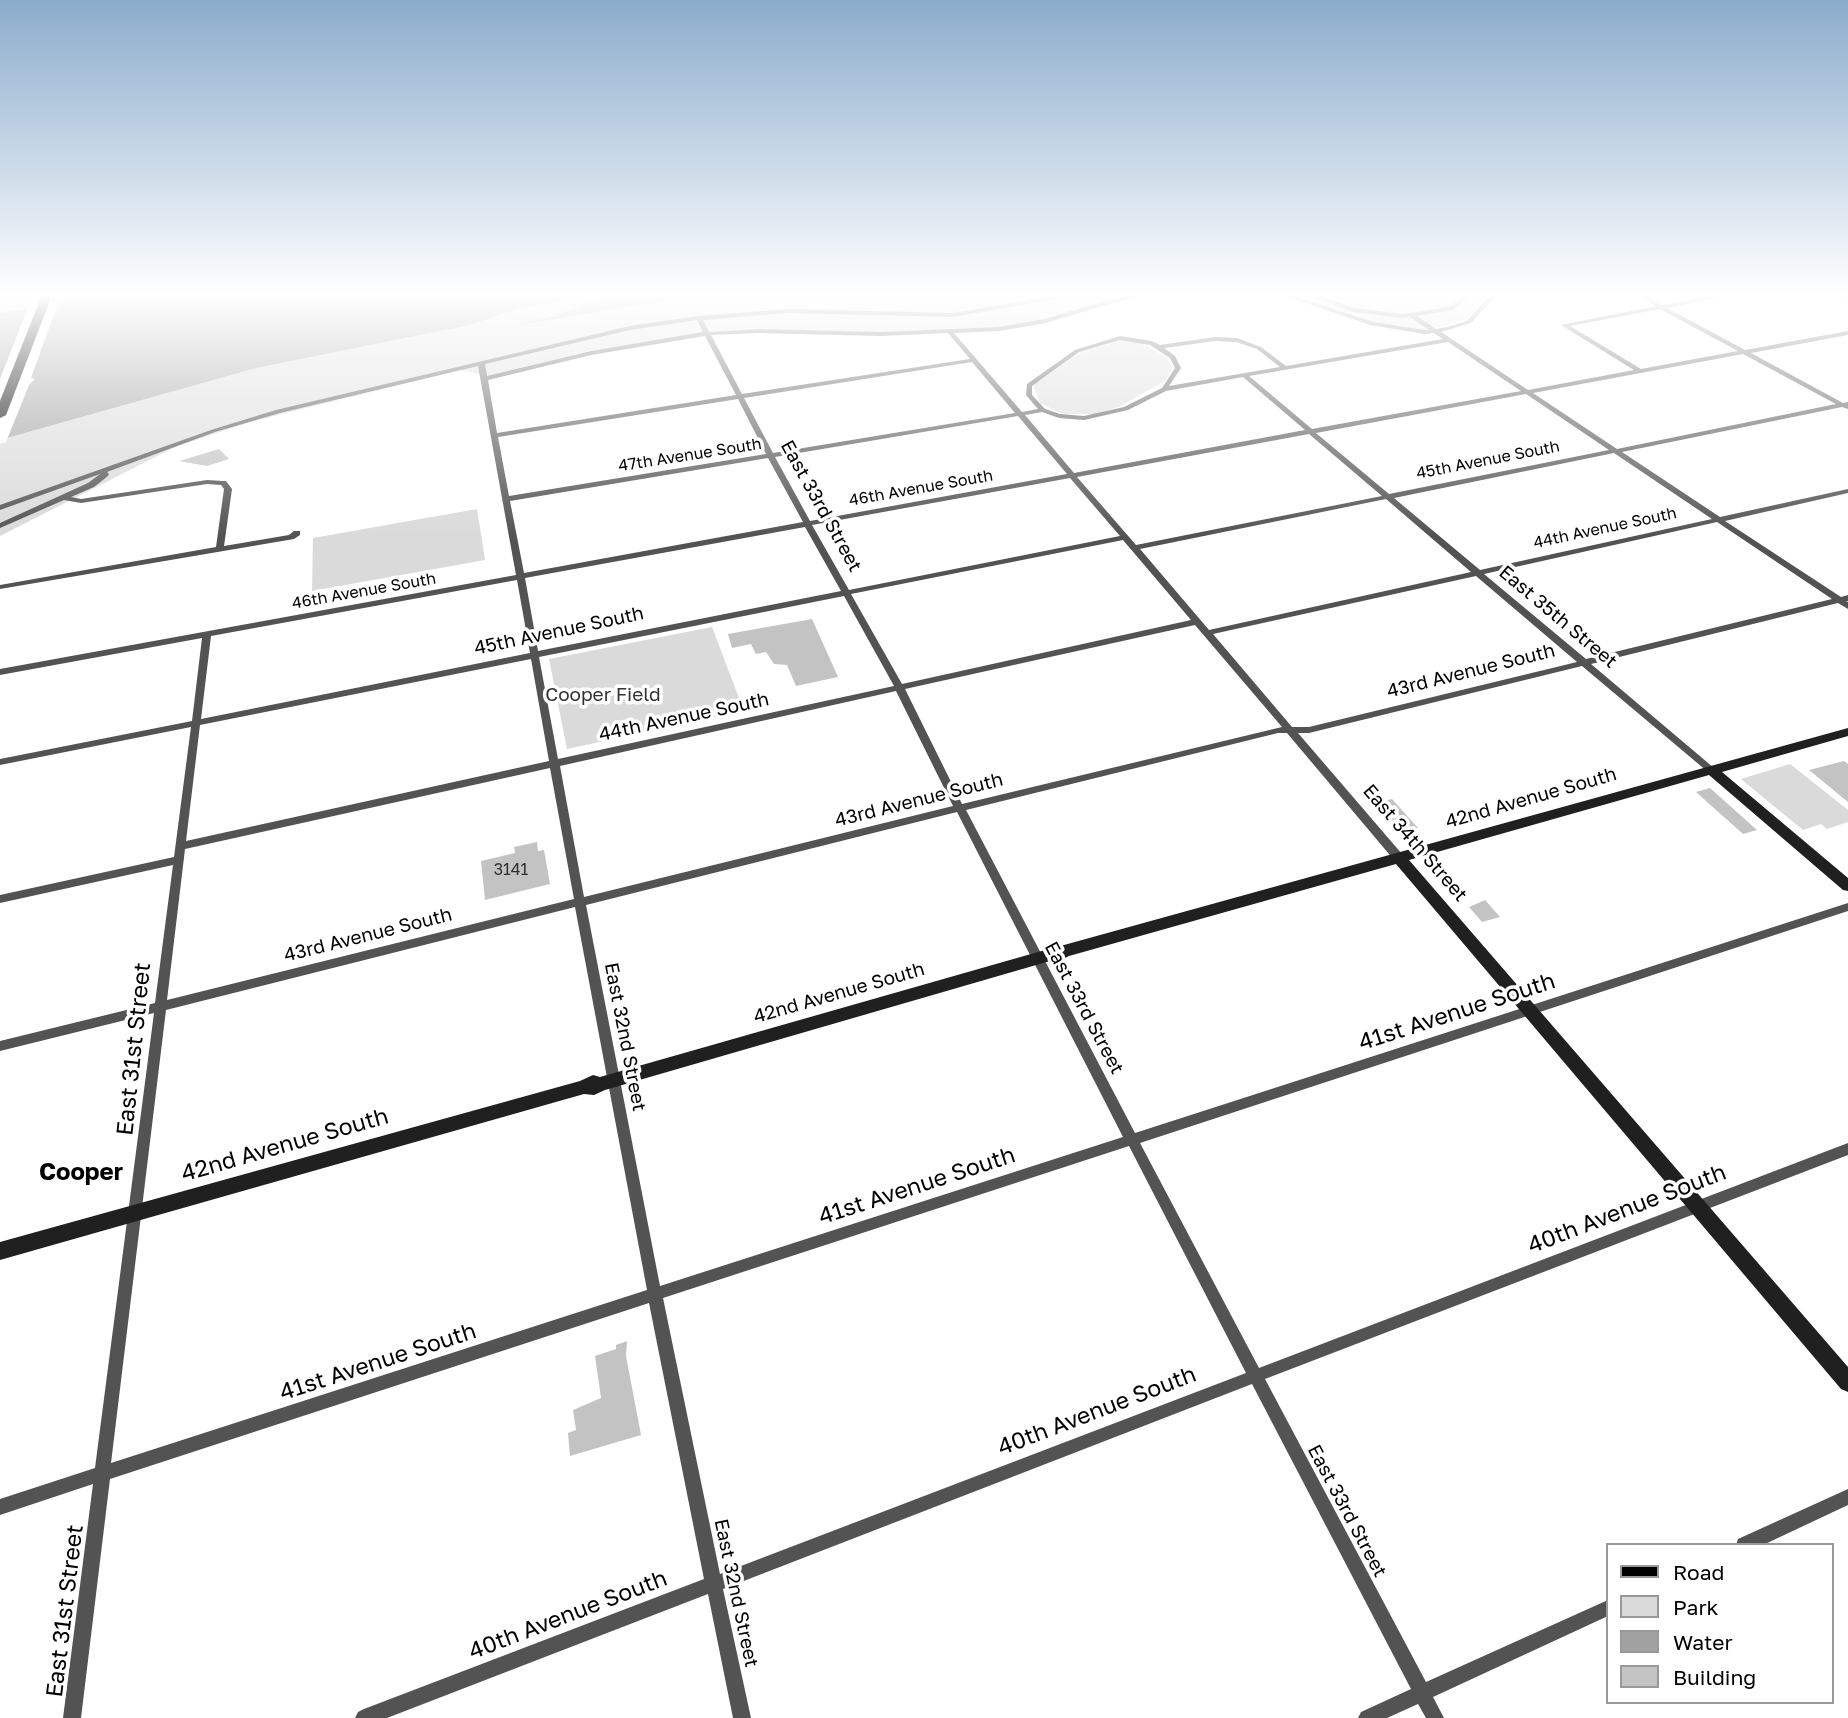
<!DOCTYPE html>
<html>
<head>
<meta charset="utf-8">
<style>
  body { margin:0 }
  #map { position:relative; width:1848px; height:1718px; overflow:hidden; background:#fff; font-family:"Golos Text",sans-serif }
  canvas { display:block }
  .legend { position:absolute; left:1606px; top:1543px; width:228px; height:161px; box-sizing:border-box; background:#fff; border:2px solid #999; margin:0; padding:9px 12px; list-style:none; font-size:21px; color:#000 }
  .legend li { display:flex; align-items:center; gap:14px; height:35px }
  .legend b { width:35px; border:2px solid #999 }
</style>
</head>
<body>
<div id="map">
<canvas width="1848" height="1718"></canvas>
<ul class="legend">
<li><b style="height:9px;background:#000"></b>Road</li>
<li><b style="height:19px;background:#dadada"></b>Park</li>
<li><b style="height:19px;background:#a1a1a1"></b>Water</li>
<li><b style="height:19px;background:#c3c3c3"></b>Building</li>
</ul>
</div>
<script>
const g = document.querySelector('canvas').getContext('2d');
g.lineJoin = 'round';
function fillPath(path, color) {
  g.fillStyle = color;
  g.fill(path, 'evenodd');
}
function poly(rows) {
  const path = new Path2D();
  for (const r of rows) {
    path.moveTo(r[0], r[1]);
    for (let i = 2; i < r.length; i += 2) path.lineTo(r[i], r[i + 1]);
  }
  return path;
}
function stroke(path, color, width, dash) {
  g.strokeStyle = color;
  g.lineWidth = width;
  g.lineCap = dash ? 'butt' : 'round';
  g.setLineDash(dash || []);
  g.stroke(path);
}
function label(font, color, halo, rows, align = 'center') {
  g.font = font + ' "Golos Text",sans-serif';
  g.lineWidth = 7;
  g.setLineDash([]);
  g.textBaseline = 'middle';
  g.strokeStyle = halo;
  g.fillStyle = color;
  for (const [text, x, y, turn = 0] of rows) {
    g.save();
    g.translate(x, y);
    g.rotate((+turn || 0) * Math.PI / 180);
    g.textAlign = isNaN(turn) ? turn : align;
    if (halo) g.strokeText(text, 0, 0);
    g.fillText(text, 0, 0);
    g.restore();
  }
}
fillPath(poly([
  [0,295,106,295,0,313],
  [590,295,625,298,585,304,556,316,515,326,677,299,699,300,710,295,1130,295,1043,320,998,327,880,332,758,329,707,332,589,351,488,376,460,370,250,422,175,447,0,536,0,440,256,368,470,325,517,309],
  [1489,295,1465,320,1425,330,1373,323,1291,296],
  [1123,340,1139,342,1166,357,1172,368,1166,380,1121,406,1095,414,1062,414,1040,403,1033,385,1082,352],
  [477,509,485,560,312,591,313,538],
  [712,627,744,711,567,749,549,659],
  [1790,764,1848,810,1848,822,1827,829,1821,824,1803,830,1741,779]
]), '#dadada');
fillPath(poly([
  [106,295,590,295,517,309,470,325,256,368,0,440,0,313],
  [604,295,710,295,699,300,677,299,513,326,556,316,585,304,624,298]
]), '#a1a1a1');
fillPath(poly([
  [59,300,31,378,35,379,29,385,6,442,0,444,0,379,29,305]
]), '#fff');
fillPath(poly([
  [219,449,229,459,207,466,179,461],
  [812,619,838,677,796,686,787,665,774,664,766,652,756,654,751,644,732,648,728,634],
  [1844,761,1848,764,1848,802,1809,770],
  [1710,788,1757,830,1743,834,1696,792],
  [1392,799,1418,828,1406,832,1398,829,1376,803],
  [537,842,538,851,544,850,550,884,485,900,481,861,515,853,514,847],
  [1485,900,1500,917,1482,922,1469,907],
  [627,1341,626,1356,641,1435,570,1456,568,1433,576,1430,573,1410,601,1398,595,1356,616,1349,616,1345]
]), '#c3c3c3');
const primary = poly([
  [42,295,52,295,6,415,0,418,0,401,42,295]
]);
stroke(primary, '#dbdbdb', 1);
fillPath(poly([
  [1063,295,1080,295,952,317,788,313,703,320,709,332,758,329,880,332,999,327,1045,319,1105,301,1132,295,1146,295,1106,305,1046,323,999,331,954,333,1022,412,1038,409,1026,395,1027,384,1075,350,1120,336,1152,341,1160,345,1215,337,1237,338,1261,347,1286,366,1443,339,1434,333,1425,334,1370,325,1282,295,1292,295,1373,322,1425,330,1429,330,1410,317,1403,318,1353,312,1308,295,1318,295,1354,308,1403,314,1449,307,1464,295,1471,295,1453,310,1417,316,1436,329,1447,327,1467,321,1490,295,1497,295,1471,323,1441,332,1528,390,1634,370,1561,325,1656,306,1636,295,1644,295,1662,305,1715,295,1730,295,1667,308,1745,350,1848,331,1848,335,1751,353,1843,403,1848,402,1848,409,1842,407,1622,452,1720,517,1848,489,1848,493,1725,521,1841,597,1848,595,1848,601,1846,601,1848,602,1848,609,1838,603,1591,664,1714,768,1716,770,1714,772,1708,772,1582,666,1309,733,1298,733,1402,854,1403,857,1398,861,1394,860,1287,733,1278,733,966,810,1135,1133,1848,903,1848,911,1140,1143,1259,1368,1848,1143,1848,1155,1265,1379,1426,1682,1608,1600,1608,1616,1433,1697,1444,1718,1426,1718,1418,1704,1387,1718,1358,1718,1361,1712,1411,1689,1252,1384,723,1589,751,1718,733,1718,708,1594,387,1718,355,1718,358,1712,364,1709,704,1579,649,1303,110,1479,81,1718,63,1718,93,1484,0,1515,0,1499,95,1468,154,1013,0,1051,0,1041,155,1003,173,865,0,903,0,895,174,857,191,727,0,765,0,759,192,721,202,638,0,675,0,669,516,575,478,366,280,413,215,432,107,472,109,474,108,476,94,487,71,497,81,499,207,480,223,481,226,481,232,489,224,546,289,535,294,531,300,531,300,535,294,539,0,589,0,585,216,547,224,489,221,485,207,484,81,503,64,500,0,528,0,523,88,483,100,474,0,510,0,505,211,430,276,410,630,326,699,316,788,309,952,313,1063,295],
  [1660,309,1738,351,1641,369,1570,326,1660,309],
  [697,320,703,332,591,351,487,376,485,364,630,330,697,320],
  [758,333,880,336,948,333,970,359,742,394,711,335,758,333],
  [705,336,736,395,497,433,488,380,591,355,705,336],
  [1120,340,1150,345,1170,358,1175,368,1162,388,1124,407,1084,416,1060,414,1045,409,1032,395,1032,386,1079,352,1120,340],
  [1215,341,1236,342,1257,349,1280,367,1169,386,1181,368,1175,356,1164,348,1215,341],
  [1448,342,1521,391,1312,429,1249,376,1448,342],
  [1743,354,1836,404,1617,449,1533,393,1743,354],
  [972,362,1015,413,773,453,744,398,972,362],
  [1243,377,1305,430,1074,473,1025,415,1042,412,1059,418,1084,420,1128,410,1166,391,1243,377],
  [1526,394,1609,450,1389,494,1316,433,1526,394],
  [738,399,766,454,509,496,498,437,738,399],
  [1018,416,1067,474,810,521,775,457,1018,416],
  [1309,434,1382,496,1136,545,1077,477,1309,434],
  [1614,453,1712,519,1480,570,1394,498,1614,453],
  [768,458,803,522,524,573,510,501,768,458],
  [1070,478,1120,536,849,590,812,525,1070,478],
  [1386,499,1471,572,1209,630,1140,549,1386,499],
  [1717,522,1832,599,1586,659,1484,574,1717,522],
  [805,527,841,591,538,651,525,578,805,527],
  [1123,540,1191,620,902,684,851,594,1123,540],
  [1476,576,1577,662,1309,727,1292,727,1213,634,1476,576],
  [517,580,530,653,201,719,211,636,517,580],
  [844,596,894,686,558,759,539,657,844,596],
  [1195,625,1282,727,962,804,905,689,1195,625],
  [531,659,549,761,186,841,200,725,531,659],
  [896,691,953,806,584,897,560,766,896,691],
  [550,768,574,899,167,1000,185,849,550,768],
  [957,812,1123,1137,660,1286,586,905,957,812],
  [575,907,647,1290,111,1463,166,1010,575,907],
  [1129,1146,1246,1373,720,1574,663,1298,1129,1146],
  [1839,295,1848,295,1848,300,1846,299,1839,295],
  [1848,1489,1848,1505,1763,1545,1736,1545,1738,1539,1848,1489]
]), '#535353');
fillPath(poly([
  [1848,728,1848,736,1722,772,1848,878,1848,891,1843,890,1709,775,1409,860,1848,1367,1848,1392,1841,1389,1396,864,1069,956,1057,962,1050,961,605,1090,594,1095,584,1094,0,1260,0,1242,580,1081,593,1075,600,1077,1045,950,1055,944,1064,945,1848,728]
]), '#202020');
fillPath(primary, '#000');
const sky = g.createLinearGradient(0, 0, 0, 536);
sky.addColorStop(0, '#8baccc');
sky.addColorStop(0.55, '#fff');
sky.addColorStop(1, '#ffffff00');
g.fillStyle = sky;
g.fillRect(0, 0, 1848, 536);
label('16px', '#000', '#fff', [
  ["47th Avenue South",690,455,-9],
  ["45th Avenue South",1488,460,-11],
  ["46th Avenue South",921,488,-10],
  ["44th Avenue South",1605,528,-12],
  ["46th Avenue South",364,591,-10]
]);
label('16px', '#313131', null, [
  ["3141",511,870]
]);
label('19px', '#000', '#fff', [
  ["East 33rd Street",821,506,61],
  ["East 35th Street",1558,617,40],
  ["45th Avenue South",559,631,-12],
  ["43rd Avenue South",1471,671,-14],
  ["44th Avenue South",684,717,-12],
  ["42nd Avenue South",1531,798,-16],
  ["43rd Avenue South",919,800,-14],
  ["East 34th Street",1415,843,49],
  ["43rd Avenue South",368,935,-14],
  ["42nd Avenue South",839,993,-16],
  ["East 33rd Street",1084,1008,62],
  ["East 32nd Street",625,1037,79],
  ["East 33rd Street",1347,1511,62],
  ["East 32nd Street",736,1593,78]
]);
label('19px', '#313131', '#fff', [
  ["Cooper Field",603,695]
]);
label('23px', '#000', '#fff', [
  ["41st Avenue South",1457,1012,-18],
  ["East 31st Street",134,1049,-84],
  ["42nd Avenue South",285,1145,-16],
  ["41st Avenue South",917,1186,-18],
  ["40th Avenue South",1627,1209,-21],
  ["41st Avenue South",378,1362,-18],
  ["40th Avenue South",1097,1411,-21],
  ["East 31st Street",65,1611,-83],
  ["40th Avenue South",568,1615,-21]
]);
label('bold 24px', '#000', '#fff', [
  ["Cooper",81,1172]
]);
</script>
</body>
</html>
